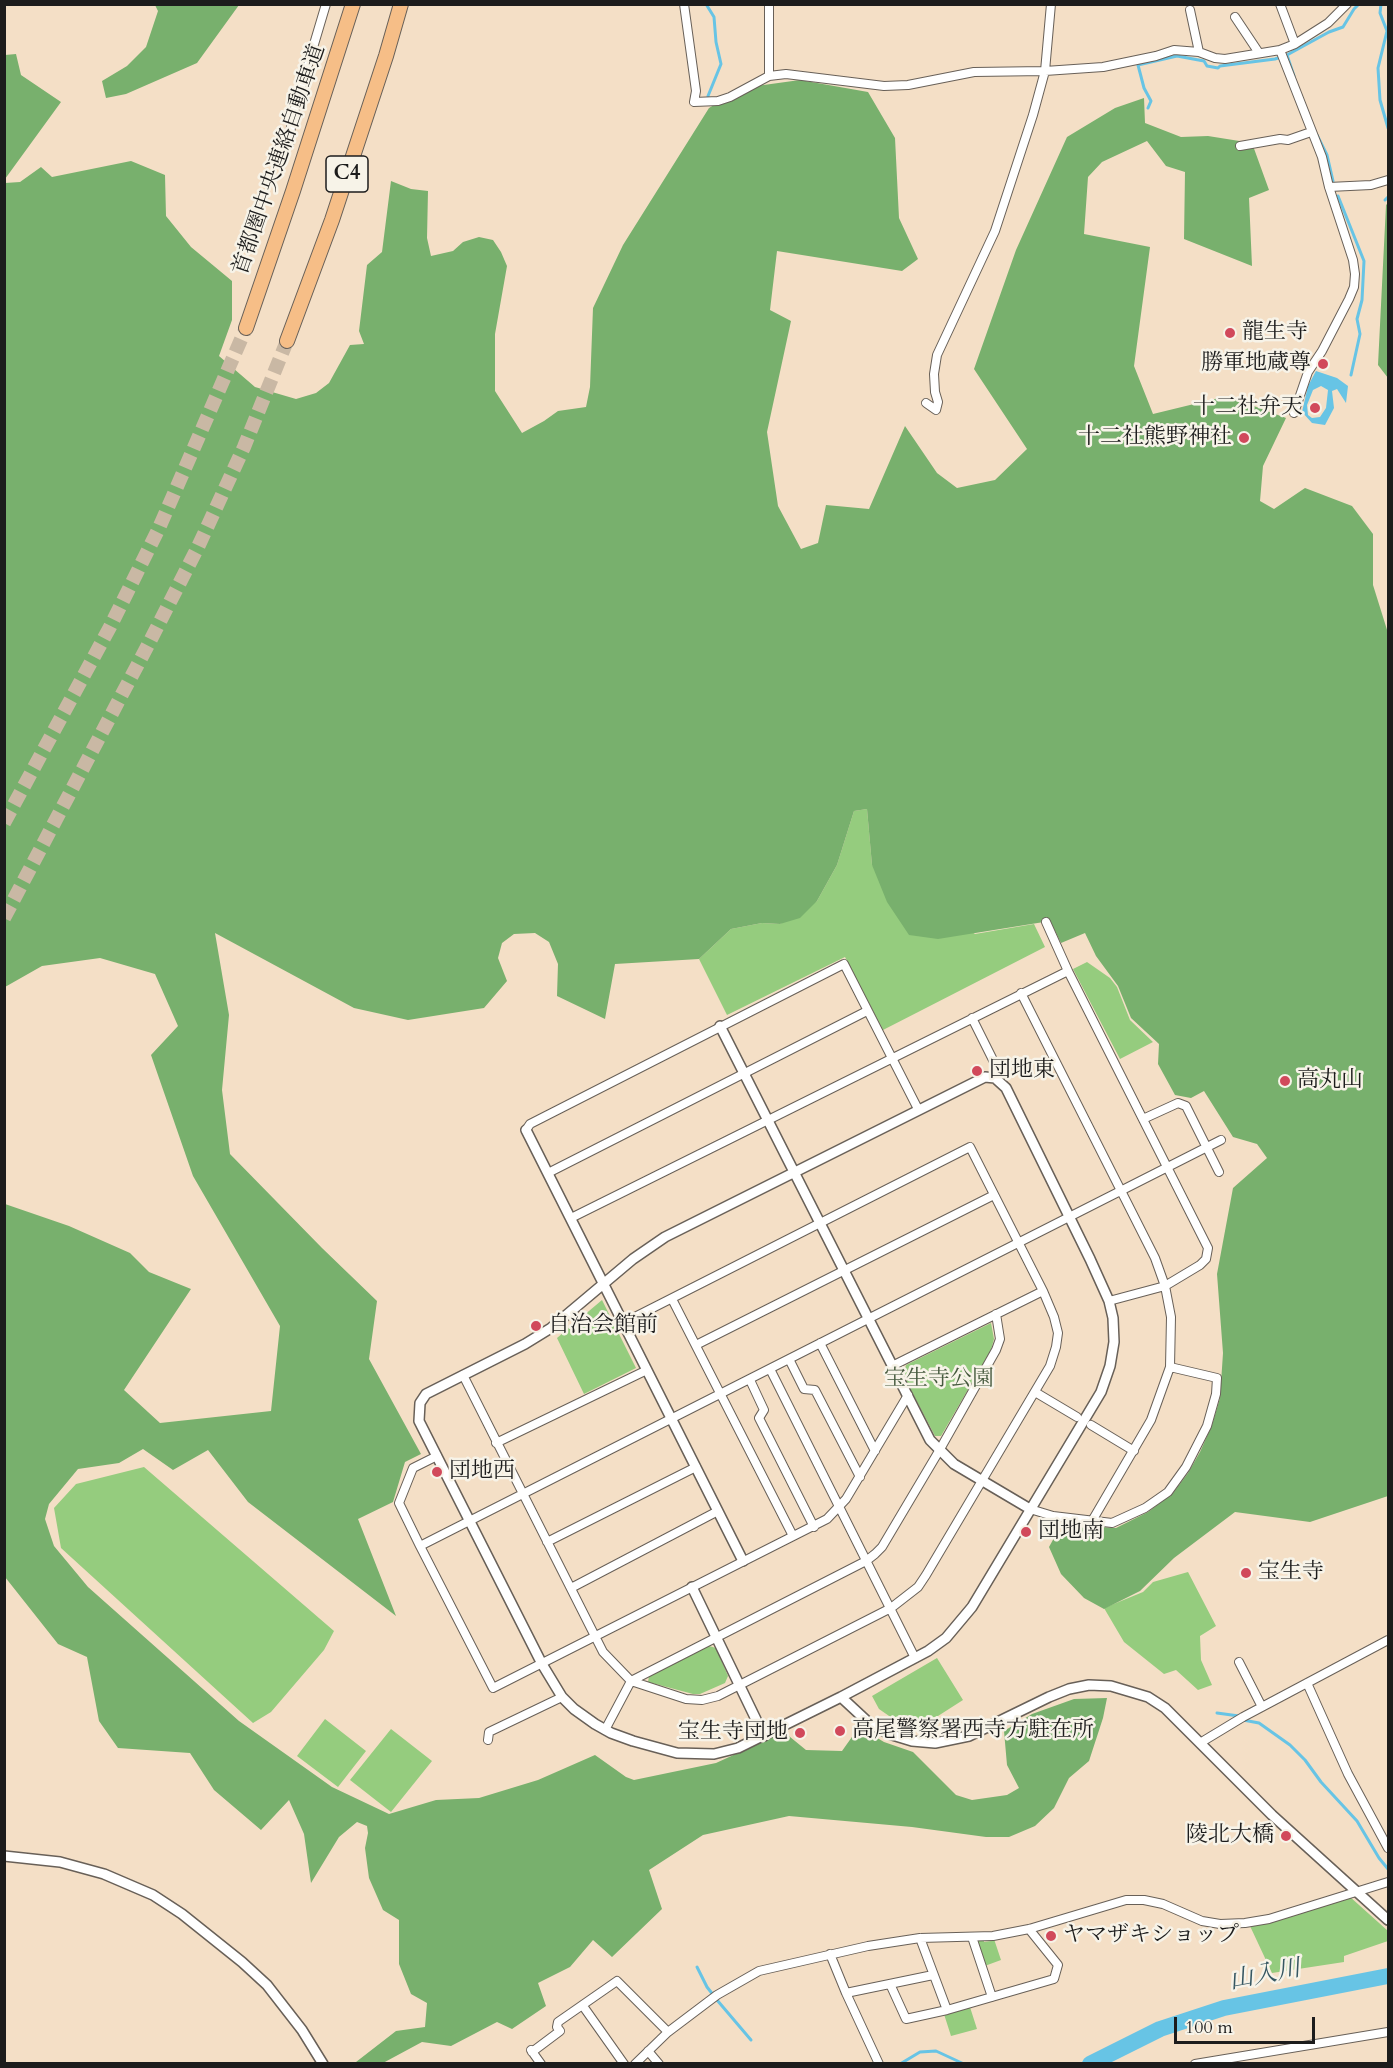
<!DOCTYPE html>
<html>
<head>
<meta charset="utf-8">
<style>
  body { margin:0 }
  #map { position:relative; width:1393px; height:2068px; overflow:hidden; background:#f4dfc6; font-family:Cardo,serif }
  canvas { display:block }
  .frame { position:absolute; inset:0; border:6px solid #1c1c1c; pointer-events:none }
  .scale { position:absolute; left:1174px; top:2017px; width:141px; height:27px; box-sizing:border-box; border:3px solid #1c1c1c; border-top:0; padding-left:8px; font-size:18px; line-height:21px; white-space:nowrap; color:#1c1c1c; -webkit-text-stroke:4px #f7f3e8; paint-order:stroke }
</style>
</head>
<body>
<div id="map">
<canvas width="1393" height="2068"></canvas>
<div class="frame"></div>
<div class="scale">100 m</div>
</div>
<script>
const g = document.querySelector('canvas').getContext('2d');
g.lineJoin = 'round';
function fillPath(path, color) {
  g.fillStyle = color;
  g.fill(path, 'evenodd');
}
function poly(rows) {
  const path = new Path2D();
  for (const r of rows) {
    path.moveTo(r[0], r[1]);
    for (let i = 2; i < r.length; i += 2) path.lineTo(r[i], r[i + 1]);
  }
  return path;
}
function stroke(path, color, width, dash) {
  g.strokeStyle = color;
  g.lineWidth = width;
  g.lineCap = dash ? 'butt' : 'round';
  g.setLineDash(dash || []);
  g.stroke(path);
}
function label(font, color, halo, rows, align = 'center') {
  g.font = font + ' Cardo,"Noto Serif JP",serif';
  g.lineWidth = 5;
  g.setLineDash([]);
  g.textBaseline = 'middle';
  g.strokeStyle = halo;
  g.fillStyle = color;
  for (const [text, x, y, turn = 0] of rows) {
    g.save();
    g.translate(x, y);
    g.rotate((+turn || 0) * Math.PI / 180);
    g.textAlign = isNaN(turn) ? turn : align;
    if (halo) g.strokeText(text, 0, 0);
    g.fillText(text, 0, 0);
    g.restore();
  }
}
fillPath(poly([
  [867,809,872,865,975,934,1034,924,1045,947,883,1030,845,957,727,1015,699,959,731,929,762,923,780,924,817,901,837,865,854,811],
  [1087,962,1110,978,1117,987,1130,1020,1153,1042,1120,1059,1073,969],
  [602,1300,636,1368,584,1394,557,1338],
  [991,1323,994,1339,991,1350,941,1436,935,1436,903,1375,906,1365],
  [144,1467,334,1631,324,1650,271,1712,253,1723,61,1548,54,1508,76,1484],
  [1188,1572,1216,1626,1200,1636,1201,1660,1212,1685,1198,1690,1176,1670,1164,1674,1124,1642,1104,1608,1143,1592,1153,1582],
  [709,1646,716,1648,728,1676,725,1683,700,1694,693,1694,648,1682,649,1676],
  [937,1658,963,1700,938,1716,916,1723,905,1723,892,1718,879,1709,872,1696],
  [325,1719,366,1751,338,1787,297,1756],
  [391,1729,432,1761,391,1812,350,1780],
  [1349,1896,1388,1931,1388,1941,1344,1956,1344,1962,1272,1973,1250,1926,1265,1924],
  [983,1936,984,1942,991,1941,990,1936,993,1936,1001,1960,982,1967,972,1937],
  [969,2004,977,2029,951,2036,943,2011]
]), '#95cc7e');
fillPath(poly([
  [155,5,239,5,197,63,126,94,106,98,102,81,127,66,146,47,158,11],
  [16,54,21,75,61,102,5,179,5,55],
  [800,80,868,92,895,138,899,218,918,259,902,271,777,251,770,310,791,321,767,432,778,506,801,549,818,543,826,505,869,509,905,426,937,473,957,488,995,480,1027,449,974,369,1016,250,1067,137,1115,108,1144,98,1145,123,1181,137,1208,136,1252,143,1269,190,1249,198,1252,266,1184,239,1185,172,1166,166,1147,141,1102,162,1088,177,1084,234,1150,247,1134,366,1153,414,1227,396,1286,418,1263,466,1260,501,1274,509,1305,488,1352,506,1373,534,1373,585,1388,633,1388,1496,1310,1522,1235,1512,1174,1558,1140,1591,1104,1609,1084,1598,1061,1574,1049,1547,1054,1538,1087,1526,1116,1528,1148,1512,1173,1493,1188,1473,1200,1452,1212,1425,1220,1398,1223,1353,1217,1274,1233,1188,1267,1158,1257,1144,1233,1137,1204,1091,1191,1098,1175,1095,1158,1064,1159,1044,1131,1018,1118,986,1096,956,1085,933,1061,943,1050,921,938,939,909,935,887,902,872,865,867,809,854,811,837,865,817,901,800,918,780,924,762,923,731,929,699,959,615,964,605,1019,557,996,558,964,549,942,535,933,514,934,502,943,498,958,507,981,484,1008,408,1020,354,1008,215,933,229,1015,222,1090,230,1154,322,1248,377,1301,369,1359,421,1454,405,1462,393,1502,358,1519,396,1616,248,1502,208,1450,173,1470,143,1449,119,1463,78,1469,49,1504,45,1519,54,1546,88,1587,239,1721,332,1787,389,1814,436,1800,479,1798,538,1780,595,1755,626,1777,634,1780,716,1763,784,1732,806,1750,842,1751,859,1727,884,1742,913,1752,956,1795,972,1800,1007,1795,1019,1788,1007,1765,1004,1731,1032,1714,1074,1699,1107,1698,1103,1718,1089,1761,1069,1778,1054,1808,1035,1826,1009,1837,986,1837,912,1827,789,1816,703,1835,649,1870,662,1909,612,1957,593,1940,570,1967,538,1983,546,2006,512,2029,497,2022,451,2046,422,2042,383,2063,356,2063,356,2062,396,2031,425,2027,427,2003,411,1994,399,1964,399,1920,383,1910,369,1878,365,1848,368,1833,367,1826,357,1822,339,1837,311,1883,304,1834,289,1800,261,1830,214,1790,190,1753,118,1748,99,1721,87,1657,58,1644,5,1577,5,1204,69,1226,130,1253,149,1272,191,1289,124,1390,160,1423,271,1411,280,1326,193,1176,151,1055,178,1026,155,974,100,958,42,966,5,987,5,183,20,182,41,167,52,177,131,161,165,175,166,216,191,247,232,281,232,320,219,356,255,387,296,399,316,393,329,383,350,345,364,344,359,331,367,265,382,252,391,181,411,189,428,191,427,238,431,256,453,251,463,242,479,237,493,240,501,252,507,266,495,334,495,391,522,433,544,421,558,411,586,407,590,387,593,308,623,245,709,108,742,88],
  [1388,203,1388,378,1378,365,1386,205]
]), '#78b06d');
fillPath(poly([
  [1316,371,1337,378,1348,386,1346,403,1337,389,1332,391,1334,408,1325,425,1312,423,1302,412,1308,386],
  [1321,386,1328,390,1326,408,1320,417,1312,418,1308,415,1307,405,1313,390]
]), '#67c4e5');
stroke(poly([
  [706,4,714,17,716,42,721,64,708,96],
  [1381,4,1380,13,1387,31,1378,68,1380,100,1388,128],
  [1287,55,1294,76],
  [1148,108,1151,101,1144,88,1138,65,1177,56,1204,61,1207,66,1218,68,1220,66,1275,59,1287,55,1329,32,1343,27,1354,9,1359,4],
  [1317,135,1327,155,1333,181],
  [1338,196,1364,261,1362,300,1357,319,1360,334,1351,375],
  [1385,200,1388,197],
  [1217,1713,1239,1716,1243,1720,1259,1723,1290,1745,1305,1760,1321,1782,1357,1821,1379,1858,1388,1869],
  [697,1967,707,1987,714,1996],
  [717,2000,751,2040],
  [900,2064,920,2052,936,2051,964,2064]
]), '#67c4e5', 3);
stroke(poly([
  [1090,2064,1160,2029,1224,2008,1388,1976]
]), '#67c4e5', 16);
stroke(poly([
  [4,823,110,627,159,528,246,328],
  [4,918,148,645,198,547,244,447,287,341]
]), '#c9b8a4', 14, [14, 7]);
const minor = poly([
  [684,4,696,91,694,102,718,101,730,97,769,76,786,74,884,86,908,85,974,72,1045,71,1103,67,1156,56,1174,50,1199,52,1215,58,1225,59,1280,50,1295,44,1328,23,1347,4],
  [1280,4,1295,44],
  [1190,10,1199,52],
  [1235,17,1259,53],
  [1280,50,1322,157,1329,187,1353,260,1355,274,1354,287,1349,299,1322,351,1308,372,1294,413],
  [769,76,769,4],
  [289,145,292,118,326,4],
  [1240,146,1280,139,1288,140,1311,132],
  [1329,187,1371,185,1388,180],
  [926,403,936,410,938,402,935,392,934,374,937,355,995,231,1033,115,1045,71,1051,4],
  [1046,922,1068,971],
  [1021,993,1155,1258,1165,1286,1171,1317,1170,1367,1217,1378,1216,1394,1207,1426,1186,1467,1168,1492,1145,1508,1112,1523,1053,1516,1030,1509],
  [972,1018,994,1062,995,1078],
  [1143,1119,1178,1103,1186,1106,1219,1172],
  [526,1130,530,1124,844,964,918,1109],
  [548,1173,867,1011],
  [571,1218,1068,971,1208,1248,1206,1259,1200,1265,1165,1286,1109,1301],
  [672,1299,793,1536],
  [820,1343,875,1451],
  [696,1345,994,1195],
  [789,1359,804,1389,815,1390,860,1477],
  [892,1366,1043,1291],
  [770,1369,915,1658],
  [463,1375,603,1652,631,1681,686,1699,702,1700,718,1696,891,1608,918,1587,926,1575,1050,1366,1056,1347,1058,1333,1054,1317,1043,1291,970,1147,623,1323],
  [750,1380,764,1410,759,1418,814,1527],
  [1035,1392,1077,1417],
  [908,1395,846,1499,827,1519,493,1688,420,1546,1221,1140],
  [1091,1425,1134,1451],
  [496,1443,647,1370],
  [1092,1521,1151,1420,1170,1367],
  [547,1542,696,1467],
  [420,1546,399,1503,413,1468,437,1456],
  [571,1588,718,1511],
  [1239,1662,1262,1707],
  [1307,1683,1348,1774,1388,1848],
  [605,1730,631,1681,866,1561,875,1554,882,1547,939,1451,996,1350,1000,1339,996,1314],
  [488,1740,489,1732,562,1697],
  [1200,1743,1243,1717,1388,1640],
  [972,1937,992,1997],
  [920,1938,947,2010],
  [830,1954,846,1993,879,2064],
  [890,1984,906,2019,947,2010,1054,1979,1058,1965,1029,1929],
  [846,1993,933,1975],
  [583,2006,624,2064],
  [531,2050,541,2064],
  [648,2051,659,2064],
  [532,2052,560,2031,557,2027,558,2022,617,1981,668,2032],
  [635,2064,668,2032,717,1995,759,1971,868,1946,920,1938,993,1936,1029,1929,1126,1900,1144,1900,1163,1904,1202,1921,1220,1924,1245,1923,1269,1919,1388,1882],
  [1195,2064,1388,2032]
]);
const tertiary = poly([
  [720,1026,930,1440,954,1464,1030,1509],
  [985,1077,995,1078,1006,1088,1090,1259,1109,1301,1113,1318,1114,1342,1110,1366,1101,1392,972,1607,946,1638,928,1651,841,1697,738,1748,714,1754,677,1753,633,1741,611,1733,595,1724,574,1709,562,1697,542,1664,419,1421,420,1403,426,1394,525,1344,551,1328,633,1259,665,1237,985,1077],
  [526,1130,743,1561],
  [692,1587,764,1736],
  [841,1697,869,1723,889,1734,912,1741,935,1743,969,1736,1049,1697,1069,1689,1089,1685,1111,1686,1148,1697,1165,1708,1272,1815,1388,1920],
  [4,1856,60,1862,104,1874,153,1895,182,1914,242,1962,267,1985,302,2030,323,2064]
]);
const motorway = poly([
  [246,328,293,191,353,4],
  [287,341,332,220,386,56,401,4]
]);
stroke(minor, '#686058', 10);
stroke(tertiary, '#686058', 12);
stroke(motorway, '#686058', 16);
stroke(minor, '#fff', 8);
stroke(tertiary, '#fff', 9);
stroke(motorway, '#f6be87', 14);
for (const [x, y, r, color] of [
  [1230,333,6,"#d1495b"],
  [1323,364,6,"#d1495b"],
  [1315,408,6,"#d1495b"],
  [1244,438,6,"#d1495b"],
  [977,1071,6,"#d1495b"],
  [1285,1081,6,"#d1495b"],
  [536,1326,6,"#d1495b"],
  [437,1472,6,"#d1495b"],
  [1026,1532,6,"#d1495b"],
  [1246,1573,6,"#d1495b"],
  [840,1731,6,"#d1495b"],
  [800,1733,6,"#d1495b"],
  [1286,1836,6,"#d1495b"],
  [1051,1936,6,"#d1495b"]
]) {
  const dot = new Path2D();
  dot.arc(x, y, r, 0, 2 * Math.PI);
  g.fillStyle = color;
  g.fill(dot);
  stroke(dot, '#f7f3e8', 2);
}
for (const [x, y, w] of [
  [347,174,42]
]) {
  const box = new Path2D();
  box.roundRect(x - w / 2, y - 18, w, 36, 4.5);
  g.fillStyle = '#f7f3e8';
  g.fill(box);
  stroke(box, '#1c1c1c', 1.5);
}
label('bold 21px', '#1c1c1c', null, [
  ["C4",347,174]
]);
label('22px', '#1c1c1c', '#f7f3e8', [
  ["首都圏中央連絡自動車道",280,160,-71]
]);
label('22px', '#1c1c1c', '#f7f3e8', [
  ["龍生寺",1242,333],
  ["勝軍地蔵尊",1311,364,"right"],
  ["十二社弁天",1303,408,"right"],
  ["十二社熊野神社",1232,438,"right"],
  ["団地東",989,1071],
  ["高丸山",1297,1081],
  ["自治会館前",548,1326],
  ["団地西",449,1472],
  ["団地南",1038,1532],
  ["宝生寺",1258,1573],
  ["高尾警察署西寺方駐在所",852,1731],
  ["宝生寺団地",788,1733,"right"],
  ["陵北大橋",1274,1836,"right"],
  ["ヤマザキショップ",1063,1936]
], 'left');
label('22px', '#465a3e', '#f7f3e8', [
  ["宝生寺公園",939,1380]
]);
label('italic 24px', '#365762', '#f7f3e8', [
  ["山入川",1265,1976,-11]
]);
</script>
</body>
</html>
